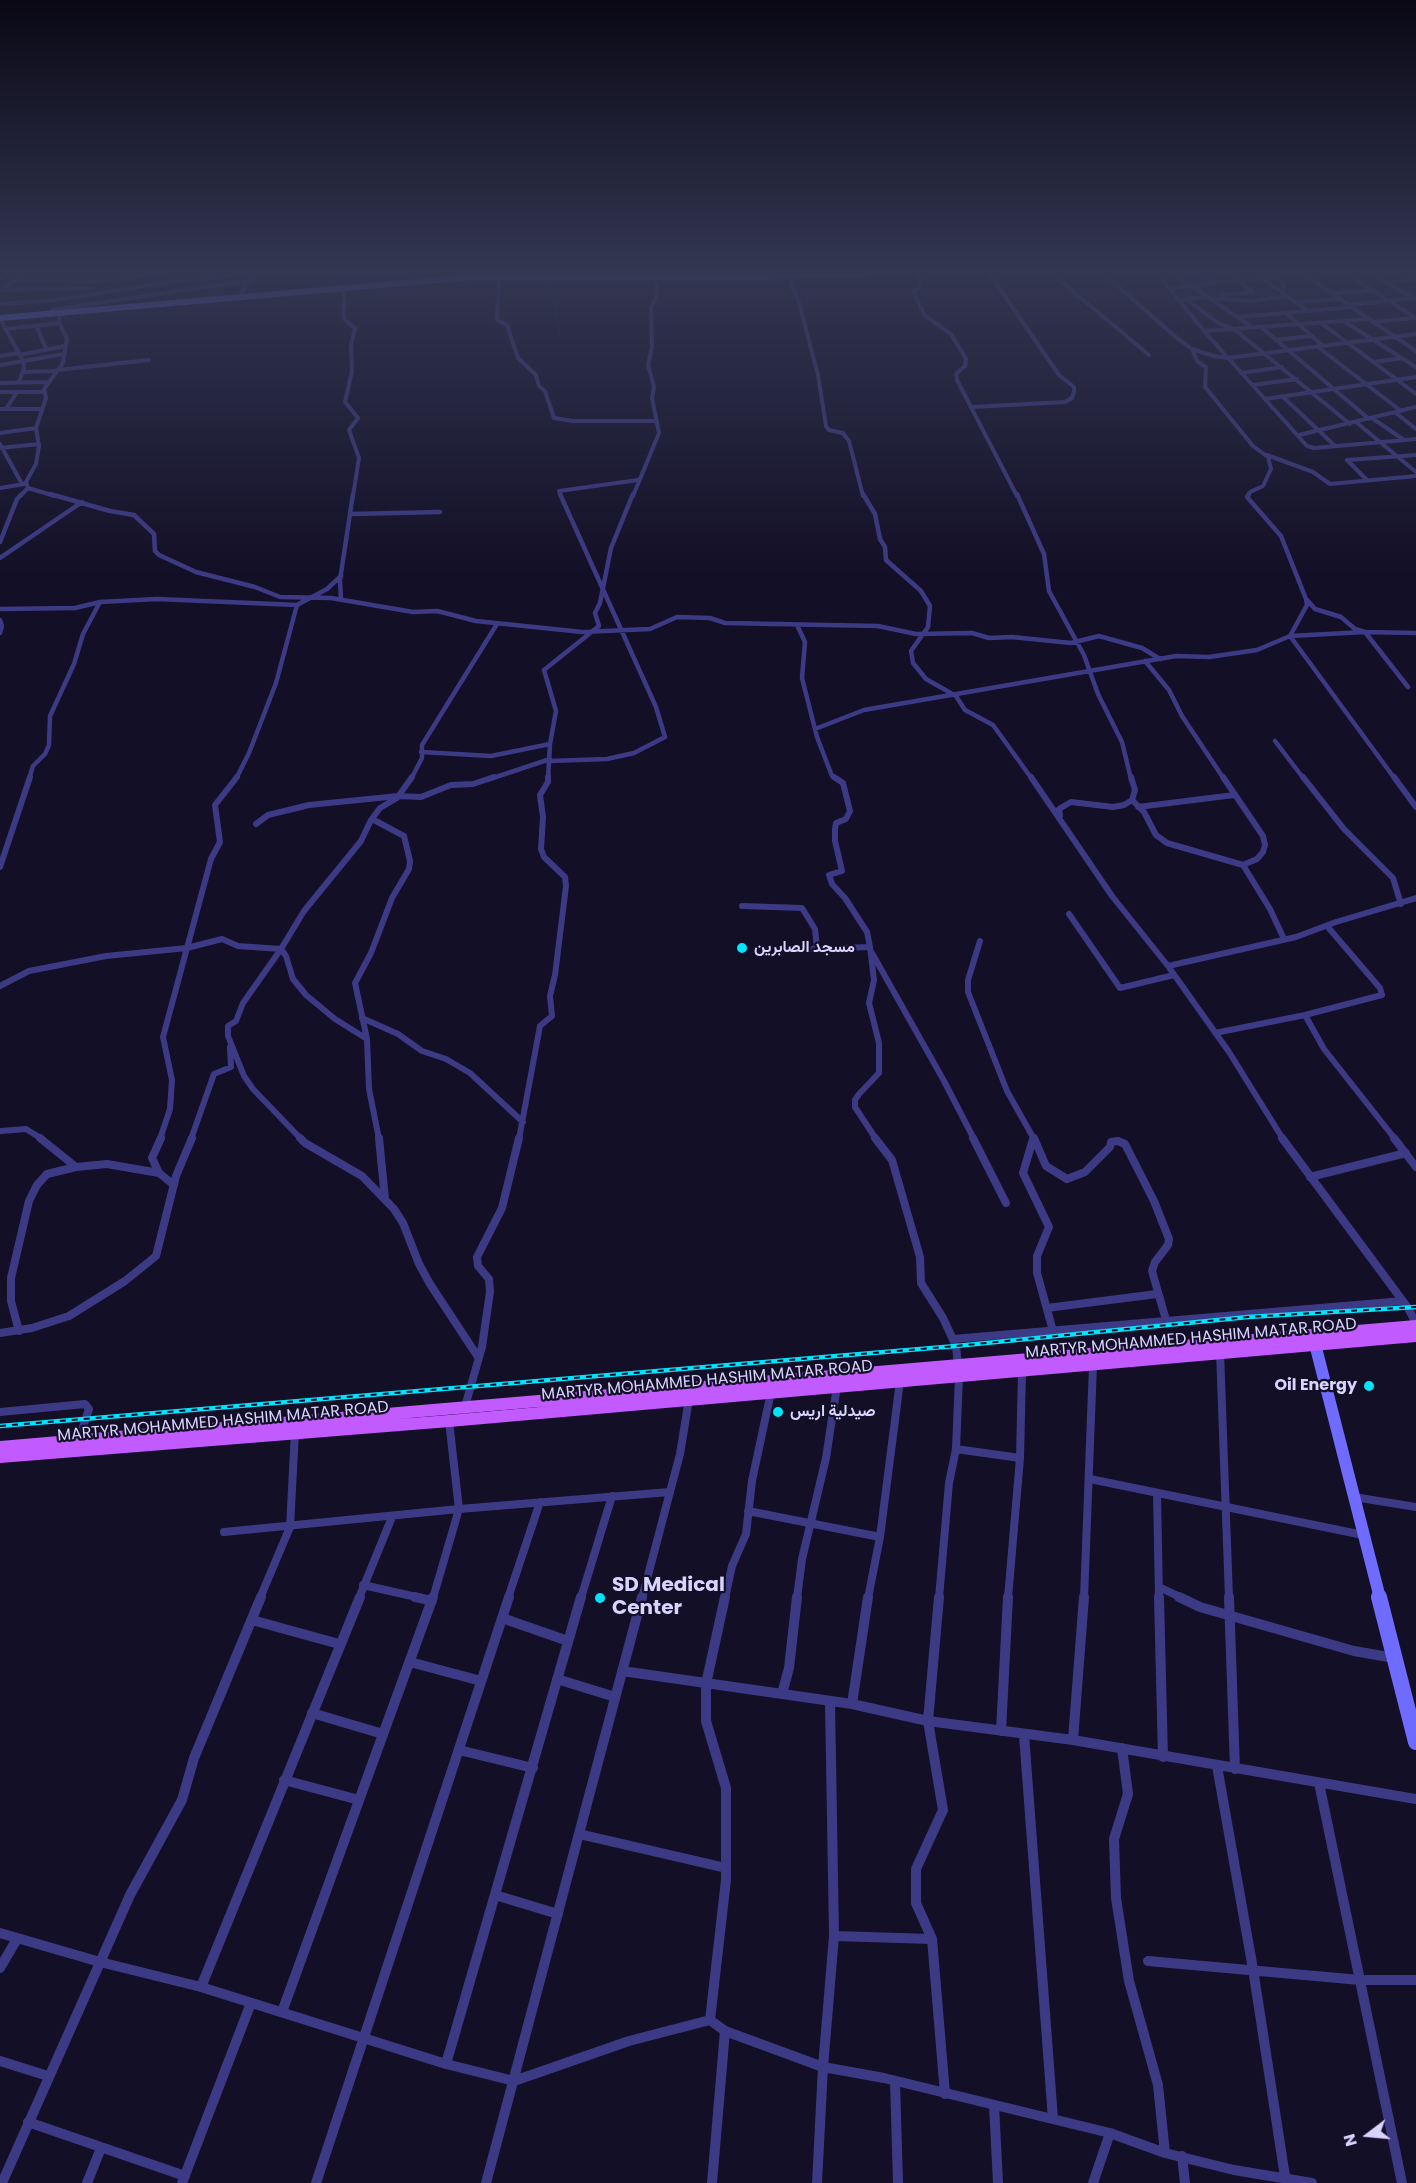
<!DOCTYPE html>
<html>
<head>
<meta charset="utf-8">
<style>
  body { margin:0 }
  #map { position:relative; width:1416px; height:2183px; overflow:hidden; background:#130f26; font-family:Poppins,sans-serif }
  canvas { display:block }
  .north { position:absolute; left:1338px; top:2105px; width:60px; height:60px; -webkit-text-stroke:4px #130f26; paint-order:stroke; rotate:254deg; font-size:16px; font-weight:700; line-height:24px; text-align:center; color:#d9d4ff }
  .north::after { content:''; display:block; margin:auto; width:21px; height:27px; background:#d9d4ff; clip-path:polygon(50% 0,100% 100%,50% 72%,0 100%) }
</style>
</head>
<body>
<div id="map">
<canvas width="1416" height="2183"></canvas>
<div class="north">N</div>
</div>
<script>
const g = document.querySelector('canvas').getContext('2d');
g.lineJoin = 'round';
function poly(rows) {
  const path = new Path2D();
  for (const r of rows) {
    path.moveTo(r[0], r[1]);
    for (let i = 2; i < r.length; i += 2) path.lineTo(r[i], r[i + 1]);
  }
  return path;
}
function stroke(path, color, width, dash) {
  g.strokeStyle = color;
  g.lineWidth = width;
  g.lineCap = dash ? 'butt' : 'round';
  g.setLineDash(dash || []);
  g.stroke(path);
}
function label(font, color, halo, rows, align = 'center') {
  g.font = font + ' Poppins,Vazirmatn,sans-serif';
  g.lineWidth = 4.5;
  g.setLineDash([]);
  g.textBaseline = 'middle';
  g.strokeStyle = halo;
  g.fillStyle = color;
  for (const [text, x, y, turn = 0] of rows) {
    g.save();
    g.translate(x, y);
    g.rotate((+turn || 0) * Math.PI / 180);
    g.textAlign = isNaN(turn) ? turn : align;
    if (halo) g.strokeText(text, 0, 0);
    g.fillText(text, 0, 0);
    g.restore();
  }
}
stroke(poly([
  [418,273,421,275],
  [550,273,560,339]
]), '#0c2248', 1.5);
stroke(poly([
  [917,273,921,279,920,287,913,291,925,316,951,334,966,359,965,366,956,374,957,380,1017,496],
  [1051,273,1149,355],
  [1107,273,1111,280,1177,338,1192,349,1214,356,1228,358,1416,334],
  [1157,273,1204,331,1307,446,1314,448,1416,439],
  [1173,273,1252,327],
  [1201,273,1214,283],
  [1231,273,1253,293],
  [1302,273,1416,351],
  [1345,273,1416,318],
  [1371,273,1413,298],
  [1404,273,1416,280],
  [499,276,497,320,507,325,518,358,536,375,539,386,545,391,554,418,573,421,656,421],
  [1275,276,1284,283,1282,292],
  [792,277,791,287,796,292,818,375,826,426,829,430,843,433,849,441,863,496],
  [443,278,460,273],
  [1262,278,1308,311],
  [0,279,8,273],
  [15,279,98,281,164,273],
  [1388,283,1415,279],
  [344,288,344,319,355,328,351,345,352,371,345,402,358,418,349,430,359,458,353,496],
  [1170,288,1302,273],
  [3,290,93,288],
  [2,291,23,273],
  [1332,293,1372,291],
  [1223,295,1253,292],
  [240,298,245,286,252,281],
  [1210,298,1251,301,1287,296],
  [1184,299,1209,297],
  [1186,299,1218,323,1234,329,1350,424],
  [1296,302,1341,299],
  [0,304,56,300,182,280,260,273],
  [1349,305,1416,298],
  [52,310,253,280],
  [1286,313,1323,346],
  [1237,317,1353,307],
  [0,318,23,361,24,368,19,382],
  [1345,322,1416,367],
  [1374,322,1413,318],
  [1321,323,1416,394],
  [37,327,46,349],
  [1261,327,1369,419],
  [5,329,60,323],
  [1204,331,1370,319],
  [1275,340,1311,336],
  [1318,347,1401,411],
  [1192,349,1197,361,1206,367,1205,387,1253,446,1268,457,1271,469,1263,486,1250,492,1248,496],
  [19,355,65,346],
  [0,356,18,353],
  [1373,362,1402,358],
  [0,365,64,354],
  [57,370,149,360],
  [23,372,56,371],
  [1241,373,1282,367],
  [0,383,49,382],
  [1253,385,1297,379],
  [0,392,45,392],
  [1282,396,1334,445],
  [1265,399,1416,377],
  [972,407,1065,402,1072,398,1074,392,1074,387,1059,375,989,273],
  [0,409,42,409],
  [6,409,17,392],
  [1396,413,1416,429],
  [1372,418,1404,440],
  [1356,422,1416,472],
  [0,433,36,428],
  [1299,435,1416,407],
  [0,444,22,484],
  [0,448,39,444],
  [1267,455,1313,472,1330,484,1416,476],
  [1347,460,1416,455],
  [1347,460,1367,480],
  [0,488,24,484],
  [28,488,55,496],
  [28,488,26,482,36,464,39,446,36,428,46,398,44,389,63,363,67,339,59,322,60,312],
  [20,496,28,488],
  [561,496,559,491,638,480],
  [633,496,659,433,652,398,654,387,648,365,652,347,651,308,658,293,656,284,650,277]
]), '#3d3a85', 4);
stroke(poly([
  [50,494,110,511,134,515,154,534,155,551,159,555,196,572,255,587,280,597,331,598,413,612,437,611,476,621,582,632,650,629,677,617,710,618,725,623,878,626,916,634,972,633,989,638,1012,637,1071,643,1099,636,1142,648,1160,659],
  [863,494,875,514,880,539,885,547,886,560,921,591,930,606,928,627,911,651,913,663,926,679,956,696,965,710,993,725,1032,779],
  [1017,494,1044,554,1049,591,1084,655,1098,694,1122,742,1131,779],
  [1249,494,1247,497,1281,536,1306,599,1307,605,1290,636,1395,779],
  [351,514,440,512],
  [0,542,17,499,22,494],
  [0,558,82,502],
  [341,600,340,580,353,494],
  [1307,600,1315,609,1341,617,1355,629,1365,632,1408,687],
  [0,609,75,608,100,602,157,599,297,605],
  [0,620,2,626,0,633],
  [797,625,805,642,802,678,817,737,832,776,836,779],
  [1145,661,1169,690,1182,716,1224,779],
  [815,729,864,710,1176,656,1209,657,1257,650,1290,636,1365,632,1416,633],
  [1275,741,1304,779],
  [421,752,491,756,550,744],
  [550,761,607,759,634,753,665,737,656,707,560,494],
  [29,779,33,766,45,754,49,745,50,716,74,664,83,634,100,602],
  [236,779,249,753,276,683,297,605,327,589,341,576],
  [411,779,422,758,422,745,497,624],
  [490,779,550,759],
  [548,779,550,744,556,711,544,670,599,626,595,613,600,603,611,548,633,494]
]), '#3d3a85', 4.5);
stroke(poly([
  [834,777,843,783,850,811,846,819,836,823,835,829,835,841,842,871,829,875,832,884,845,898,867,932,870,947],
  [1031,777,1112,896,1168,966,1229,1052,1283,1139],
  [1131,777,1135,790,1132,800,1144,812,1156,835,1167,843,1243,865,1270,909,1284,939],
  [1223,777,1263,836,1265,845,1263,852,1257,859,1243,865],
  [1303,777,1344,829,1393,878,1401,904],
  [1394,777,1416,807],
  [1138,807,1234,795],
  [1060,816,1059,809,1071,802,1113,807,1124,805,1132,800],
  [372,819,404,836,410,861,409,869,392,898,371,953,355,983,367,1039,369,1089,379,1139],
  [256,824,268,815,309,805,398,796,421,797,451,785,473,784,494,777],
  [0,867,30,777],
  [742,906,802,908,815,929,817,948],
  [1069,914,1120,988,1174,975],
  [980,941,968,980,968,992,1007,1091,1034,1139],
  [781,950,870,947,874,980,869,1003,879,1043,879,1073,859,1094,855,1100,855,1107,876,1139],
  [872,953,944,1081,974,1139],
  [1168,966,1296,937,1336,922,1416,898],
  [0,986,29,971,106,956,187,948,222,939,238,946,281,949,286,956,293,979,306,995,335,1019,367,1039],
  [1305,1015,1324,1049,1395,1139],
  [362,1018,398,1034,422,1051,446,1059,470,1073,523,1122],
  [1215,1033,1305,1015,1382,995,1380,988,1327,926],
  [1,1131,26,1129,42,1139],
  [160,1139,170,1109,172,1080,163,1037,211,859,220,842,215,805,237,777],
  [191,1139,214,1074,231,1067,230,1047],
  [301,1139,253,1089,244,1076,228,1036,228,1026,236,1021,243,1003,281,949,304,911,361,841,371,820,380,808,397,798,412,777],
  [519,1139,540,1026,552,1016,550,996,555,975,566,886,565,877,544,857,541,849,543,817,540,795,548,782,548,777]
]), '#3d3a85', 6);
stroke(poly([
  [40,1138,76,1167,107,1164,159,1173],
  [161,1138,152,1158,159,1173,174,1185],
  [300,1138,305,1143,362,1176,394,1209,403,1223,419,1264,430,1284,478,1357],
  [379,1138,385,1199],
  [875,1138,892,1160,920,1257,921,1283,943,1318,956,1346,958,1366],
  [973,1138,1006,1203],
  [1034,1138,1046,1166,1067,1179,1085,1172,1110,1147,1111,1142,1118,1141,1125,1144,1154,1201,1169,1239,1168,1245,1155,1262,1152,1271,1166,1320],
  [1282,1138,1408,1308,1416,1323],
  [1394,1138,1416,1167],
  [1033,1139,1023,1173,1049,1227,1037,1256,1037,1273,1053,1331],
  [1310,1177,1406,1153],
  [1047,1308,1157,1294],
  [19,1331,11,1301,11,1278,29,1201,37,1185,47,1174,76,1167],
  [0,1333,32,1328,69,1316,125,1281,156,1256,176,1176,192,1138],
  [953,1339,1403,1301],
  [1220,1352,1229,1598],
  [464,1410,482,1347,490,1292,489,1279,478,1266,477,1257,502,1208,519,1138],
  [0,1412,85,1404,89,1409,78,1442],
  [956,1449,1020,1458],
  [1090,1479,1363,1535],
  [1157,1493,1159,1598],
  [1354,1497,1416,1507],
  [748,1511,880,1537],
  [224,1532,459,1509,670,1492],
  [363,1585,421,1598],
  [1159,1587,1182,1598],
  [260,1598,290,1527,295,1432],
  [359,1598,392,1517],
  [433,1598,459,1509,449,1421],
  [508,1598,540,1502],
  [581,1598,612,1496],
  [642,1598,680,1454,689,1399],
  [725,1598,732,1566,746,1534,752,1481,771,1392],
  [797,1598,802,1559,826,1458,837,1386],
  [868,1598,880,1537,900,1381],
  [939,1598,949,1483,956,1449,959,1377],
  [1008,1598,1020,1458,1022,1371],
  [1084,1598,1093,1365]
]), '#3d3a85', 8);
stroke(poly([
  [415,1597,432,1601],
  [939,1597,928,1721,943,1810,916,1869,916,1903,932,1939,945,2094],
  [1159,1597,1163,1757],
  [1179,1597,1200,1607,1354,1651,1394,1658],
  [1229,1597,1235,1769],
  [502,1618,568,1641],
  [252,1620,339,1644],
  [410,1662,481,1681],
  [622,1671,852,1704,928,1721,1073,1740,1416,1799],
  [557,1679,615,1697],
  [782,1694,789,1668,797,1597],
  [852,1704,868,1597],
  [312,1713,383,1734],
  [1001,1731,1008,1597],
  [1024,1735,1053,2119],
  [1073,1740,1084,1597],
  [1122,1748,1128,1794,1114,1839,1116,1898,1129,1981,1158,2085,1165,2153],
  [459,1750,533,1768],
  [1217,1766,1253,1969,1286,2183],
  [284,1780,359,1800],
  [1319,1783,1402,2183],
  [579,1834,726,1868],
  [495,1895,558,1914],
  [0,1933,100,1962,201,1987,446,2064,514,2081,629,2041,710,2020,725,2031,823,2067,884,2078,1110,2133,1165,2153,1234,2170,1312,2183],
  [834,1936,932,1939],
  [1148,1961,1360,1980,1416,1980],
  [0,1968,17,1939],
  [201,1987,360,1597],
  [282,2012,433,1597],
  [710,2020,726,1880,726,1788,706,1721,706,1684,725,1597],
  [0,2061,48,2076],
  [446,2064,581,1597],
  [895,2081,898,2183],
  [994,2105,998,2183],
  [28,2122,185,2176],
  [1182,2156,1185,2183],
  [2,2183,130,1895,182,1800,194,1758,261,1597],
  [87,2183,101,2148],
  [182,2183,251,2003],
  [316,2183,509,1597],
  [486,2183,642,1597],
  [712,2183,725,2031],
  [817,2183,823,2067,834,1936,830,1701],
  [1093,2183,1110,2133]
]), '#3d3a85', 10);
stroke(poly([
  [0,318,473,277,755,277,877,273]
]), '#6f6bff', 6);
stroke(poly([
  [1315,1344,1380,1598]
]), '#6f6bff', 12);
stroke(poly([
  [1379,1597,1416,1742]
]), '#6f6bff', 16);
stroke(poly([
  [0,1447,1416,1326],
  [0,1457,449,1421,1416,1336]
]), '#c25bff', 12);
const rail = poly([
  [0,1426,956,1346,1248,1317,1416,1307]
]);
stroke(rail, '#00e5ff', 4.5);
stroke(rail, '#130f26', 2, [6]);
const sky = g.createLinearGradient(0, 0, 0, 578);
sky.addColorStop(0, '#0a0815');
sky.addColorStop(0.47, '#333752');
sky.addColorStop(1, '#33375200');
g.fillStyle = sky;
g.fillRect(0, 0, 1416, 578);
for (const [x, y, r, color] of [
  [742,948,6,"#00e5ff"],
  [1369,1386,6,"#00e5ff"],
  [778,1412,6,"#00e5ff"],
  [600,1598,6,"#00e5ff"]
]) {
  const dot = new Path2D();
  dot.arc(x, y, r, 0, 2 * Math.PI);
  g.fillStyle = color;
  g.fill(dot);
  stroke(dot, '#130f26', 2);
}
label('bold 16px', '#d9d4ff', '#130f26', [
  ["مسجد الصابرين",754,948],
  ["Oil Energy",1357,1386,"right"],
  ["صيدلية اريس",790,1412]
], 'left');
label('16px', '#d9d4ff', '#130f26', [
  ["MARTYR MOHAMMED HASHIM MATAR ROAD",1191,1339,-5],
  ["MARTYR MOHAMMED HASHIM MATAR ROAD",707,1381,-5],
  ["MARTYR MOHAMMED HASHIM MATAR ROAD",223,1422,-5]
]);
label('bold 20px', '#d9d4ff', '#130f26', [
  ["SD Medical",612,1586],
  ["Center",612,1609]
], 'left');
</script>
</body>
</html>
